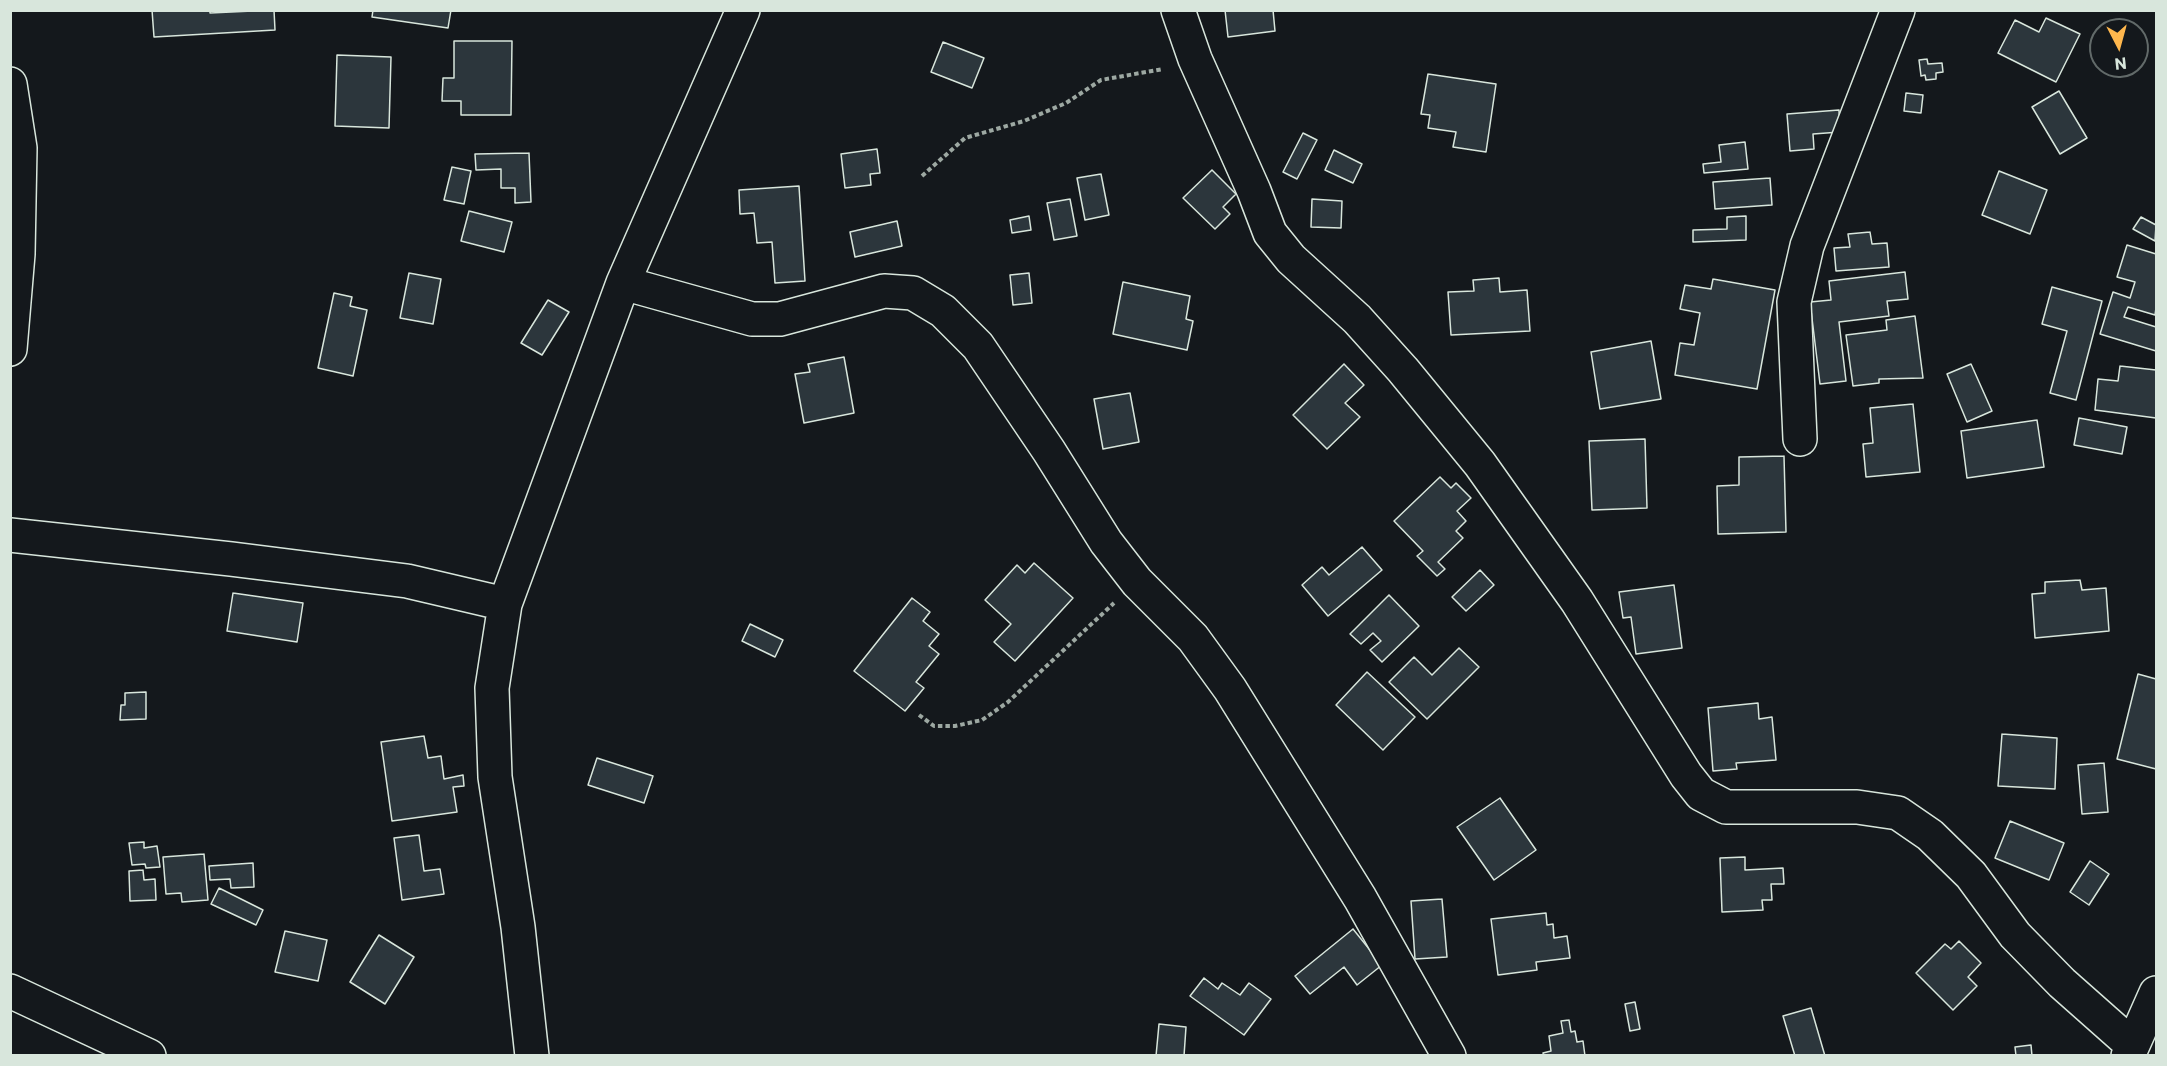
<!DOCTYPE html>
<html>
<head>
<meta charset="utf-8">
<style>
  body { margin:0 }
  #map { position:relative; width:2167px; height:1066px; overflow:hidden; background:#14181c; font-family:Commissioner,sans-serif }
  canvas { display:block }
  .frame { position:absolute; inset:0; border:12px solid #d8e6dc; pointer-events:none }
  .north { position:absolute; left:2089px; top:18px; width:60px; height:60px; box-sizing:border-box; background:#14181c; border:2px solid #626a69; border-radius:50%; rotate:174deg; font-size:16px; font-weight:700; line-height:24px; text-align:center; color:#d8e6dc }
  .north::after { content:''; display:block; margin:auto; width:21px; height:27px; background:#ffb74d; clip-path:polygon(50% 0,100% 100%,50% 72%,0 100%) }
</style>
</head>
<body>
<div id="map">
<canvas width="2167" height="1066"></canvas>
<div class="frame"></div>
<div class="north">N</div>
</div>
<script>
const g = document.querySelector('canvas').getContext('2d');
g.lineJoin = 'round';
function fillPath(path, color) {
  g.fillStyle = color;
  g.fill(path, 'evenodd');
}
function poly(rows) {
  const path = new Path2D();
  for (const r of rows) {
    path.moveTo(r[0], r[1]);
    for (let i = 2; i < r.length; i += 2) path.lineTo(r[i], r[i + 1]);
  }
  return path;
}
function stroke(path, color, width, dash) {
  g.strokeStyle = color;
  g.lineWidth = width;
  g.lineCap = dash ? 'butt' : 'round';
  g.setLineDash(dash || []);
  g.stroke(path);
}
const building = poly([
  [152,10,210,10,210,13,274,10,275,30,154,37,152,10],
  [373,10,451,10,448,28,372,17,373,10],
  [1225,10,1273,10,1275,31,1228,37,1225,10],
  [2046,18,2080,34,2056,82,1998,53,2015,20,2039,32,2046,18],
  [454,41,512,41,511,115,461,115,461,101,442,101,443,78,454,78,454,41],
  [943,42,984,58,972,88,931,72,943,42],
  [337,55,391,57,389,128,335,126,337,55],
  [1927,59,1928,64,1942,63,1943,72,1936,73,1936,79,1926,80,1925,75,1921,76,1919,60,1927,59],
  [1428,74,1496,84,1486,152,1453,147,1456,132,1428,128,1430,115,1421,114,1428,74],
  [2059,91,2087,138,2060,154,2032,107,2059,91],
  [1906,93,1923,95,1921,113,1904,111,1906,93],
  [1839,110,1840,132,1813,134,1814,149,1790,151,1787,114,1839,110],
  [1303,133,1317,140,1297,179,1283,172,1303,133],
  [1745,142,1748,169,1704,173,1703,164,1721,162,1719,145,1745,142],
  [877,149,880,173,870,174,871,185,845,188,841,154,877,149],
  [1334,150,1362,164,1353,183,1325,170,1334,150],
  [529,153,531,202,515,203,515,188,501,188,501,169,476,170,475,154,529,153],
  [452,167,471,171,464,204,444,200,452,167],
  [1212,170,1236,194,1223,207,1230,214,1215,229,1183,198,1212,170],
  [1999,171,2047,190,2030,234,1982,215,1999,171],
  [1101,174,1109,215,1085,220,1077,178,1101,174],
  [1770,178,1772,205,1715,209,1713,182,1770,178],
  [799,186,805,281,775,283,772,242,757,243,754,213,740,214,739,190,799,186],
  [1070,199,1077,236,1054,240,1047,203,1070,199],
  [1312,199,1342,201,1341,228,1311,227,1312,199],
  [469,211,512,222,504,252,461,241,469,211],
  [1029,216,1031,230,1012,233,1010,220,1029,216],
  [1746,216,1746,240,1693,242,1693,230,1727,229,1727,217,1746,216],
  [2141,217,2156,225,2155,241,2133,229,2141,217],
  [897,221,902,246,855,257,850,232,897,221],
  [1870,232,1872,244,1887,243,1889,267,1836,271,1834,248,1850,247,1848,234,1870,232],
  [2127,245,2156,254,2156,308,2155,315,2128,307,2124,317,2156,327,2156,351,2100,334,2113,292,2130,298,2135,282,2117,277,2127,245],
  [1905,272,1908,299,1887,301,1889,316,1839,322,1846,381,1820,384,1810,302,1831,300,1829,281,1905,272],
  [409,273,441,279,433,324,400,318,409,273],
  [1029,273,1032,303,1013,305,1010,275,1029,273],
  [1499,278,1500,292,1527,290,1530,331,1451,335,1448,292,1474,291,1473,280,1499,278],
  [1713,279,1775,290,1757,389,1675,375,1680,343,1694,345,1700,313,1680,309,1685,285,1711,289,1713,279],
  [1123,282,1190,296,1186,319,1193,321,1187,350,1113,334,1123,282],
  [2052,287,2102,301,2076,400,2050,393,2067,331,2042,324,2052,287],
  [334,293,352,297,350,306,367,310,353,376,318,368,334,293],
  [548,300,569,312,542,355,521,343,548,300],
  [1915,316,1923,378,1879,379,1879,383,1853,386,1846,335,1887,330,1886,320,1915,316],
  [1651,341,1661,399,1600,409,1591,352,1651,341],
  [844,357,854,413,804,423,795,374,810,372,808,364,844,357],
  [1344,364,1364,385,1345,403,1360,417,1327,449,1293,415,1344,364],
  [1971,364,1992,411,1967,422,1947,374,1971,364],
  [2120,366,2156,370,2156,418,2095,410,2098,379,2118,381,2120,366],
  [1130,393,1139,442,1103,449,1094,399,1130,393],
  [1913,404,1920,472,1866,477,1863,444,1873,443,1870,408,1913,404],
  [2079,418,2127,427,2122,454,2074,445,2079,418],
  [2037,420,2044,467,1967,478,1961,431,2037,420],
  [1645,439,1647,508,1592,510,1589,441,1645,439],
  [1784,456,1786,532,1718,534,1717,486,1739,485,1739,457,1784,456],
  [1440,477,1451,488,1456,483,1471,498,1457,511,1466,521,1456,531,1463,538,1438,562,1445,569,1437,576,1417,556,1423,551,1394,521,1440,477],
  [1362,547,1382,570,1328,616,1302,585,1322,567,1329,575,1362,547],
  [1034,563,1073,598,1015,661,994,642,1011,624,985,600,1017,565,1025,573,1034,563],
  [1480,570,1494,585,1466,611,1452,597,1480,570],
  [2080,580,2082,590,2106,588,2109,631,2035,638,2032,594,2045,593,2045,582,2080,580],
  [1674,585,1682,648,1636,654,1631,617,1623,618,1619,592,1674,585],
  [233,593,303,603,297,642,227,631,233,593],
  [1389,595,1419,626,1382,662,1370,650,1381,641,1373,633,1361,644,1350,634,1389,595],
  [912,598,930,612,923,621,939,634,929,646,939,654,916,682,924,688,905,711,854,671,912,598],
  [750,624,783,640,775,657,742,641,750,624],
  [1459,648,1479,667,1427,719,1389,682,1414,657,1432,675,1459,648],
  [1367,672,1415,717,1383,750,1336,705,1367,672],
  [2138,674,2156,679,2156,769,2117,759,2138,674],
  [146,692,146,719,120,720,121,705,125,705,125,693,146,692],
  [1758,703,1759,719,1772,717,1776,760,1736,763,1737,769,1713,771,1708,708,1758,703],
  [2002,734,2057,738,2055,789,1998,786,2002,734],
  [424,736,428,758,441,756,444,779,463,775,464,786,453,787,457,812,392,821,381,742,424,736],
  [597,758,653,776,644,803,588,785,597,758],
  [2104,763,2108,812,2082,814,2078,765,2104,763],
  [1500,798,1536,850,1494,880,1457,827,1500,798],
  [2010,821,2064,843,2049,880,1995,858,2010,821],
  [419,835,424,871,440,869,444,894,402,900,394,838,419,835],
  [144,842,144,848,157,846,160,867,146,868,145,864,132,865,129,843,144,842],
  [204,854,208,900,182,902,181,893,166,894,163,857,204,854],
  [1745,857,1745,870,1783,868,1784,884,1771,884,1772,900,1762,900,1763,910,1722,912,1720,858,1745,857],
  [2090,861,2109,874,2089,905,2070,892,2090,861],
  [253,863,254,887,231,888,230,879,210,880,209,866,253,863],
  [143,870,144,880,155,879,156,900,130,901,129,871,143,870],
  [219,888,263,910,256,925,211,904,219,888],
  [1442,899,1447,957,1415,959,1411,901,1442,899],
  [1546,913,1547,925,1553,924,1554,938,1567,936,1570,958,1536,962,1537,970,1498,975,1491,919,1546,913],
  [1353,929,1382,965,1357,985,1344,967,1310,994,1295,976,1353,929],
  [285,931,327,940,318,981,275,972,285,931],
  [379,935,414,957,385,1004,350,982,379,935],
  [1959,941,1981,963,1968,977,1977,986,1953,1010,1916,973,1945,944,1951,949,1959,941],
  [1204,978,1218,989,1222,983,1240,995,1249,983,1271,999,1244,1035,1190,996,1204,978],
  [1635,1002,1640,1029,1630,1031,1625,1004,1635,1002],
  [1811,1008,1825,1056,1795,1056,1783,1016,1811,1008],
  [1569,1020,1571,1032,1575,1031,1577,1042,1583,1041,1585,1056,1544,1056,1543,1053,1551,1051,1549,1036,1563,1033,1561,1021,1569,1020],
  [1159,1024,1186,1027,1184,1056,1156,1056,1159,1024],
  [2031,1045,2032,1056,2016,1056,2015,1047,2031,1045]
]);
fillPath(building, '#2c363c');
stroke(building, '#d8e6dc', 1.5);
const minor = poly([
  [1178,10,1195,59,1254,191,1270,233,1291,259,1357,319,1403,370,1480,464,1577,601,1686,775,1701,794,1726,807,1857,807,1898,813,1930,835,1971,875,2015,935,2062,983,2132,1045],
  [10,84,20,148,18,254,10,349],
  [623,283,752,319,780,319,884,291,913,293,943,311,978,346,1049,451,1106,542,1137,582,1193,638,1230,689,1360,898,1449,1056],
  [1800,439,1794,302,1807,246,1898,10],
  [10,535,231,559,407,581,505,604],
  [10,991,149,1056],
  [532,1056,518,927,495,777,492,688,505,604,623,283,743,10],
  [2128,1056,2156,993]
]);
stroke(minor, '#d8e6dc', 36);
stroke(poly([
  [922,176,965,138,1024,121,1066,103,1101,80,1163,69],
  [919,715,934,726,955,726,982,720,1008,702,1114,603]
]), '#9da8a2', 4, [4.5, 3]);
stroke(minor, '#14181c', 33);
</script>
</body>
</html>
